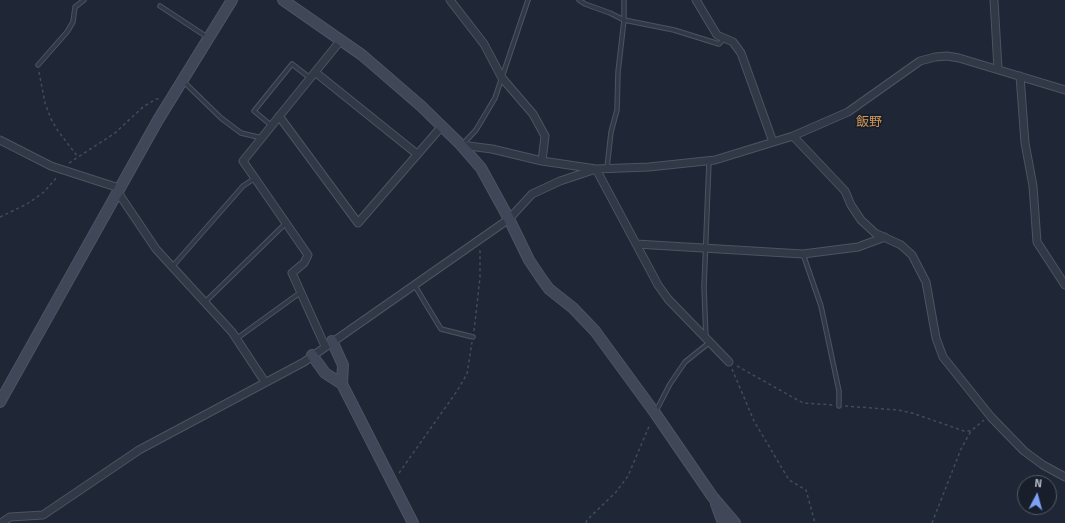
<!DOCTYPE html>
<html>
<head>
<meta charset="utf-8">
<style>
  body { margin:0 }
  #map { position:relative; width:1065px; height:523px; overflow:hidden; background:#1f2635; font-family:Signika,sans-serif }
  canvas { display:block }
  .north { position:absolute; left:1017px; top:475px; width:40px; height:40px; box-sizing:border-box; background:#181e2a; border:1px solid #535a67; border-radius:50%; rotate:6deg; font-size:11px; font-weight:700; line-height:16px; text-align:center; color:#acb3c3 }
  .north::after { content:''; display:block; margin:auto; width:14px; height:18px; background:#7ca2f7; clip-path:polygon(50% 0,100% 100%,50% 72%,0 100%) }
</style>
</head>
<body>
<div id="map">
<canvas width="1065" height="523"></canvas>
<div class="north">N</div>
</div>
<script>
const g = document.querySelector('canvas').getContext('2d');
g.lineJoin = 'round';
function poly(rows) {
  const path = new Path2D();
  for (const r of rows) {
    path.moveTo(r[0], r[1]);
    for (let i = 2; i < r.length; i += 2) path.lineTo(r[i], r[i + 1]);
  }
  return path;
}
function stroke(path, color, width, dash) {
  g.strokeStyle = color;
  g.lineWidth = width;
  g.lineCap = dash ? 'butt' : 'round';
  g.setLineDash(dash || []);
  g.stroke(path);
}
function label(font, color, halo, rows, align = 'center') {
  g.font = font + ' Signika,"Noto Sans JP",sans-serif';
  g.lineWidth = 3.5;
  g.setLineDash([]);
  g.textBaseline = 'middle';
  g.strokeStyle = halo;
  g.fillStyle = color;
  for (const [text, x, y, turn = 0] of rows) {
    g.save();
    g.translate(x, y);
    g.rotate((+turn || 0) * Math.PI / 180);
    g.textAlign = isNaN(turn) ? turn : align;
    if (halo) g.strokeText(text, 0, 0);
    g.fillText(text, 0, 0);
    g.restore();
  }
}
const lane = poly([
  [579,0,585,4,610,13,624,20,674,30,719,44,724,39],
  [160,6,207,37],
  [38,65,67,32,73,22,75,7,84,0],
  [183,81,221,118,241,133,262,138],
  [272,126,254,111,292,64,310,78],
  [462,145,476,130,495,98,528,0],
  [607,168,611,132,617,110,618,72,624,20,624,0],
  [803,254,821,306,839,391,839,406],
  [172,267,243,186,255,178],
  [415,286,441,329,473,337],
  [205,302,286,223],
  [706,338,704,287,709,161],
  [236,339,301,292],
  [656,411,670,384,685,362,710,342]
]);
const street = poly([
  [450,0,484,44,502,78,533,114,545,136,542,161],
  [696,0,717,35,733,42,741,53,773,142],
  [994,0,998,69],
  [315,72,417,154],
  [1020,76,1025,143,1033,186,1037,242,1065,285],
  [279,116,358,223,442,126],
  [793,136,845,191,851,205,861,220,875,233,901,245,912,255,926,282,936,338,943,357,991,417,1024,451,1043,465,1065,477],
  [0,140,51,166,119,188],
  [461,145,492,149,542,161,596,169,658,285,668,299,729,362],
  [117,191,156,249,232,332,265,382],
  [636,244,803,254,858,247,885,237],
  [325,346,292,273,304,263,308,255,243,161,341,40],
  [1,523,10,517,43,515,139,450,304,362,509,219,532,194,560,181,596,169,649,167,715,160,793,136,848,112,920,61,935,57,947,56,959,58,1065,90]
]);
const secondary = poly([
  [283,0,362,55,421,106,461,145,481,168,509,219,529,260,541,278,549,289,573,308,595,331,655,413,712,496,735,523],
  [332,341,343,365,342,384,413,523],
  [312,355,325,373,342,384],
  [0,402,158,120,232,0],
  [716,504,723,523]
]);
stroke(lane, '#4d5361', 5.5);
stroke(street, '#4d5361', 9);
stroke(secondary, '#4d5361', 12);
stroke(poly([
  [39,72,45,103,51,119,58,131,78,157],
  [69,163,115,133,143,107,156,99,159,99],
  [0,217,27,204,44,192,58,176],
  [474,331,480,277,480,249],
  [737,366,803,403,833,405],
  [732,369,754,421,789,480,806,490,815,523],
  [845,406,898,410,912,413,964,431,971,431,984,420],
  [399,473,457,391,467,374,472,342],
  [586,523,587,520,616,492,628,476,650,424],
  [932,523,961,449,971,431]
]), '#3e4f54', 1.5, [3, 3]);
stroke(lane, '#323946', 3.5);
stroke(street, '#323946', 7);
stroke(secondary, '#404759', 10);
label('13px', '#d29757', '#181e2a', [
  ["飯野",869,123]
]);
</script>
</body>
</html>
